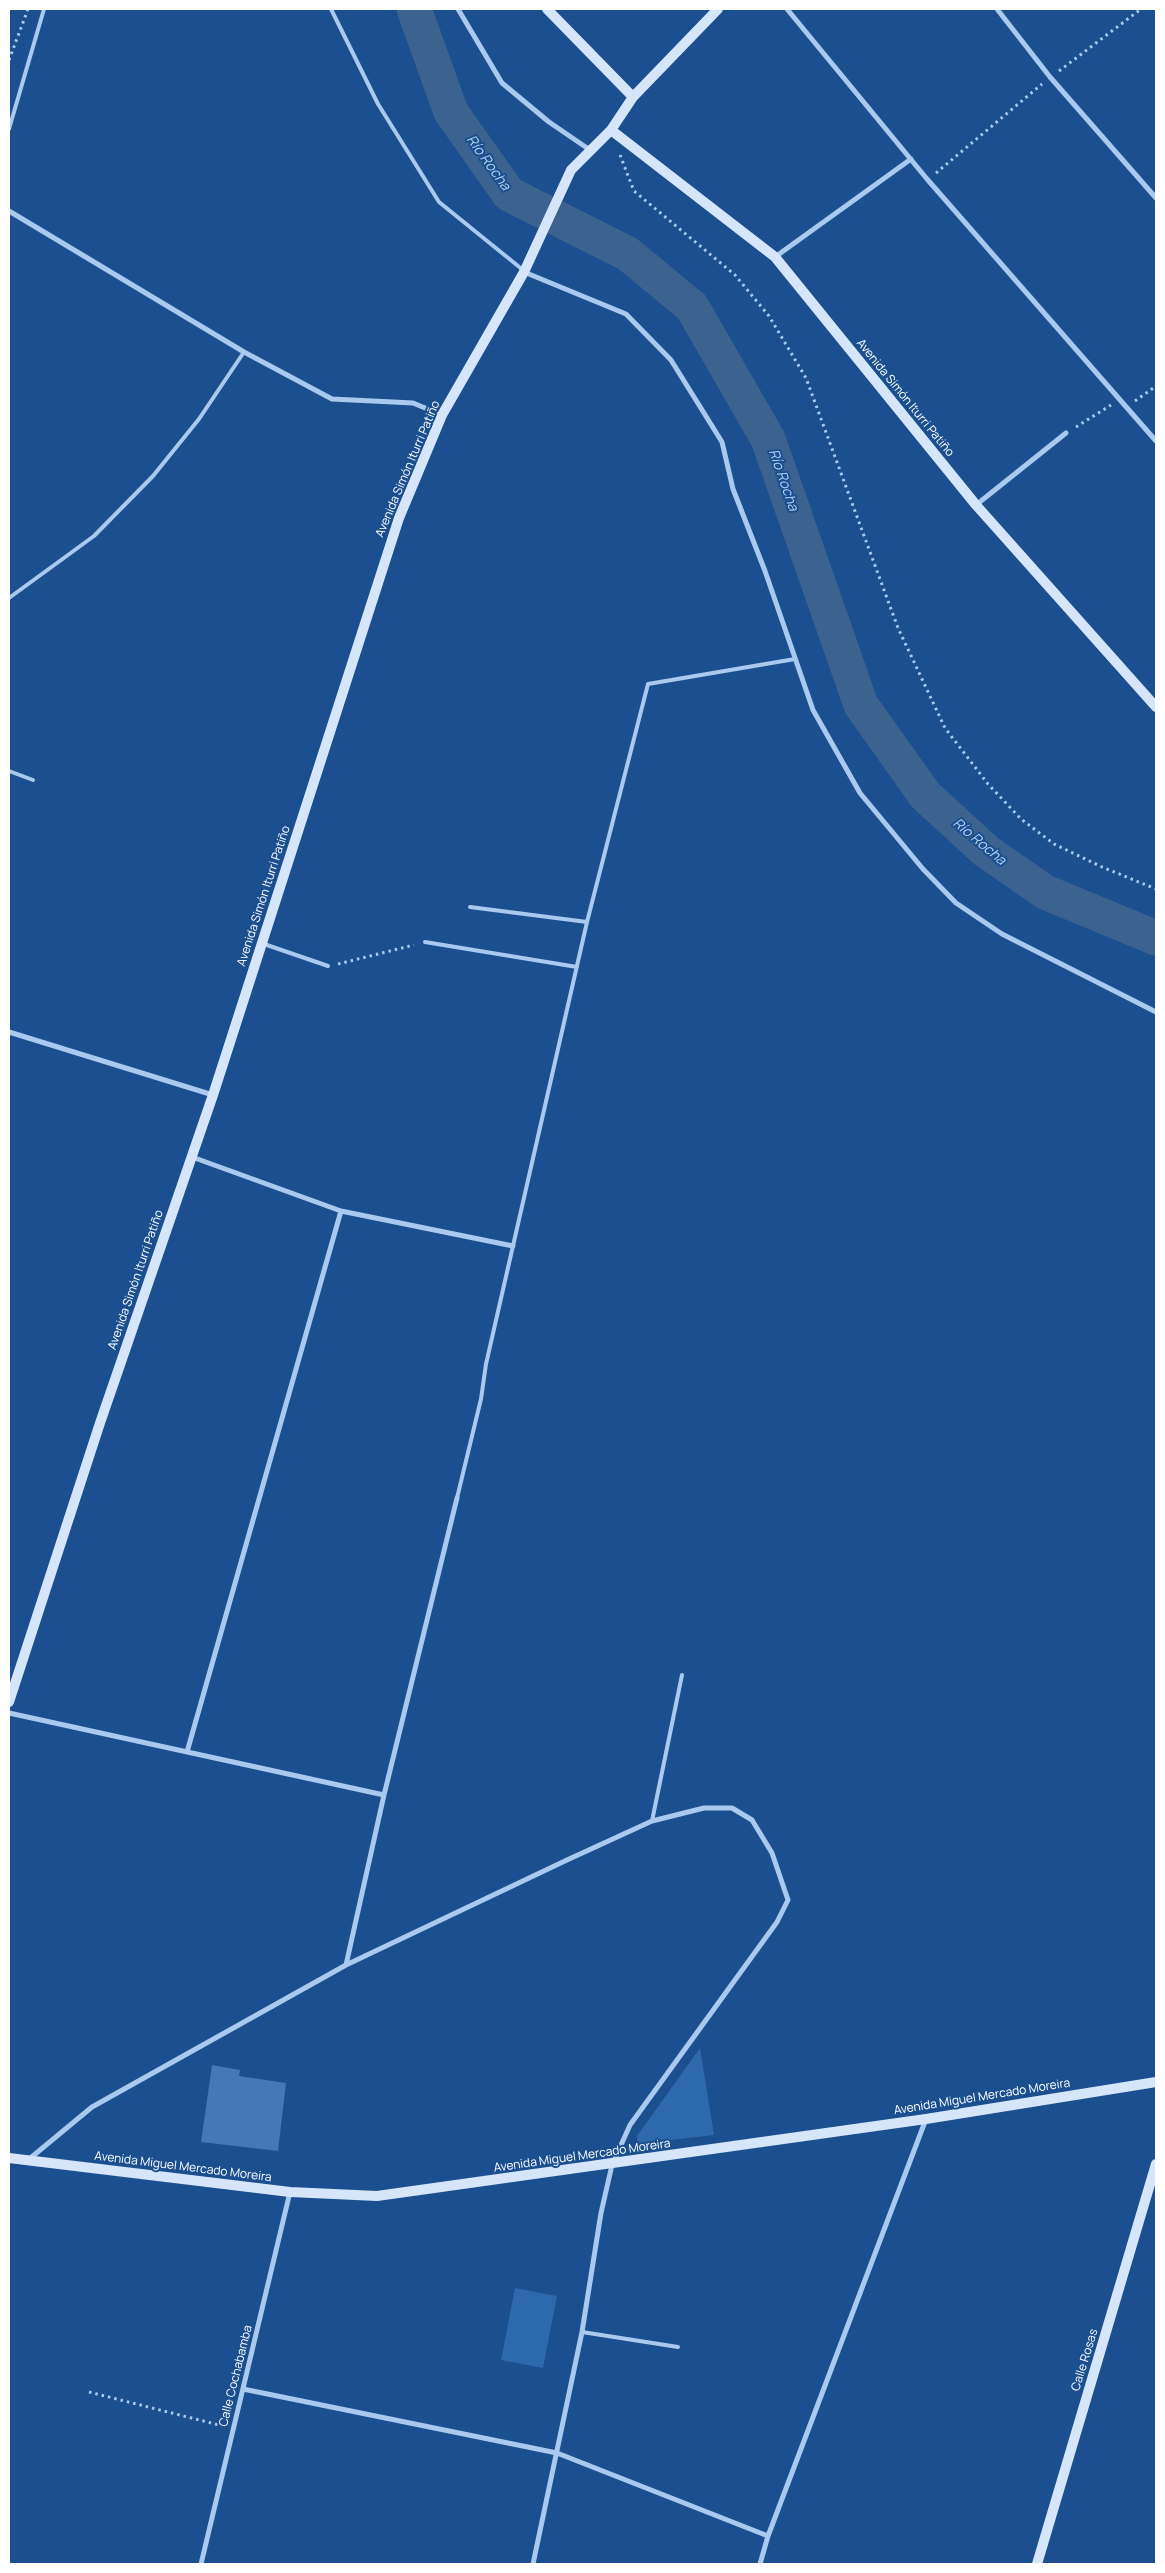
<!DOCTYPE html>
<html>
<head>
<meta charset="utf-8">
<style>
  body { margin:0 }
  #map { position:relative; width:1165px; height:2573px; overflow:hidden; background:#1b4f8f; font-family:Manrope,sans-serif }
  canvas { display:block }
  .frame { position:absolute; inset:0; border:10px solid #fff; pointer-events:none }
</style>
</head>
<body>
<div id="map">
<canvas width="1165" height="2573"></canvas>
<div class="frame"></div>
</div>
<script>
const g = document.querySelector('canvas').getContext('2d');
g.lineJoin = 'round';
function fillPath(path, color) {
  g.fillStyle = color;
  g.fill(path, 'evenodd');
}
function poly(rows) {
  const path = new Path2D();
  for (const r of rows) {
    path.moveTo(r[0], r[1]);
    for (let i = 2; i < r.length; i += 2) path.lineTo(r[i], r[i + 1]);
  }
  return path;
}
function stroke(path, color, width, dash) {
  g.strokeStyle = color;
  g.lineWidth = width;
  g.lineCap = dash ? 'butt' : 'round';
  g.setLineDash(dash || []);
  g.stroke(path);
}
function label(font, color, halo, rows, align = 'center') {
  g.font = font + ' Manrope,sans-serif';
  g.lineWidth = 4;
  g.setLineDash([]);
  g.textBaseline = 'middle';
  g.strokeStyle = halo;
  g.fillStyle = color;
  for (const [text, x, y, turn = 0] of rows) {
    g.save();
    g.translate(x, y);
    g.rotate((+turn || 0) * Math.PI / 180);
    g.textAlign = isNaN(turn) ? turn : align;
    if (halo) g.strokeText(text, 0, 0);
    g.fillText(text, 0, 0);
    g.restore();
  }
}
fillPath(poly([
  [700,2048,714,2135,637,2144,637,2136],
  [515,2288,557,2296,543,2368,501,2360]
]), '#2e69ad');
stroke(poly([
  [414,9,451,112,509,194,628,254,692,307,768,439,861,705,925,795,986,851,1045,892,1156,938]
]), '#3c6290', 35);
fillPath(poly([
  [212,2065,240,2070,239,2076,286,2083,278,2151,201,2142]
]), '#4478b7');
stroke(poly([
  [9,60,28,9],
  [1059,71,1141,9],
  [620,155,634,191,735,275,769,316,806,378,898,628,945,728,988,784,1021,819,1054,844,1102,867,1156,889],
  [936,173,1042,84],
  [1135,401,1156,386],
  [1076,427,1111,405],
  [338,964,414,945],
  [89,2392,223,2426]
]), '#a9c9ee', 3, [2.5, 4]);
stroke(poly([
  [331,9,378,104,439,202,523,270],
  [9,129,44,9],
  [9,598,94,536,153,476,199,419,244,352],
  [9,771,33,780],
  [470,907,587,922],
  [425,942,577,967],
  [264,944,328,966],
  [457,1498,481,1399,486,1364,587,922,648,684,795,659],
  [652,1821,682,1675],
  [582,2332,678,2347]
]), '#a9c9ee', 4);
stroke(poly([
  [458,9,502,83,549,122,590,150],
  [787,9,927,179,1156,441],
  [997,9,1050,77,1156,198],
  [9,211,244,352,332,399,413,403,442,415],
  [775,257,911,159],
  [524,272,626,314,671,360,722,442,733,489,765,571,813,710,860,793,923,869,956,903,1002,934,1156,1012],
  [976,505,1066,433],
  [9,1032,213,1095],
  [192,1157,341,1211,513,1246],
  [9,1713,384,1795],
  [187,1752,341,1211],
  [346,1965,384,1795,457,1498],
  [28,2160,92,2107,346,1965,567,1860,652,1821,704,1808,732,1808,752,1820,772,1853,788,1900,777,1922,630,2125,612,2165,601,2213,582,2332,533,2564],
  [243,2389,557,2453,768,2536],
  [201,2564,290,2192],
  [760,2564,768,2536,926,2119]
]), '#a9c9ee', 5);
stroke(poly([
  [547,9,633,97],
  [611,130,775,257,976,505,1156,707],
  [9,1702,100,1423,213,1095,399,518,442,415,524,272,571,170,611,130,633,97,718,9],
  [9,2158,290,2192,377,2196,926,2119,1156,2082],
  [1037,2564,1156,2164]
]), '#d6e6fa', 10);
label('12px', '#fff', '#1b4f8f', [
  ["Avenida Simón Iturri Patiño",905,398,51],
  ["Avenida Simón Iturri Patiño",408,469,-67],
  ["Avenida Simón Iturri Patiño",264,896,-72],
  ["Avenida Simón Iturri Patiño",136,1280,-71],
  ["Avenida Miguel Mercado Moreira",982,2097,-9],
  ["Avenida Miguel Mercado Moreira",582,2156,-8],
  ["Avenida Miguel Mercado Moreira",183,2167,7],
  ["Calle Rosas",1085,2360,-73],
  ["Calle Cochabamba",236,2376,-76]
]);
label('italic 14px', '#b5d3f5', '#1b4f8f', [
  ["Río Rocha",488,163,54],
  ["Río Rocha",783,480,71],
  ["Río Rocha",979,842,40]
]);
</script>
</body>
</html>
